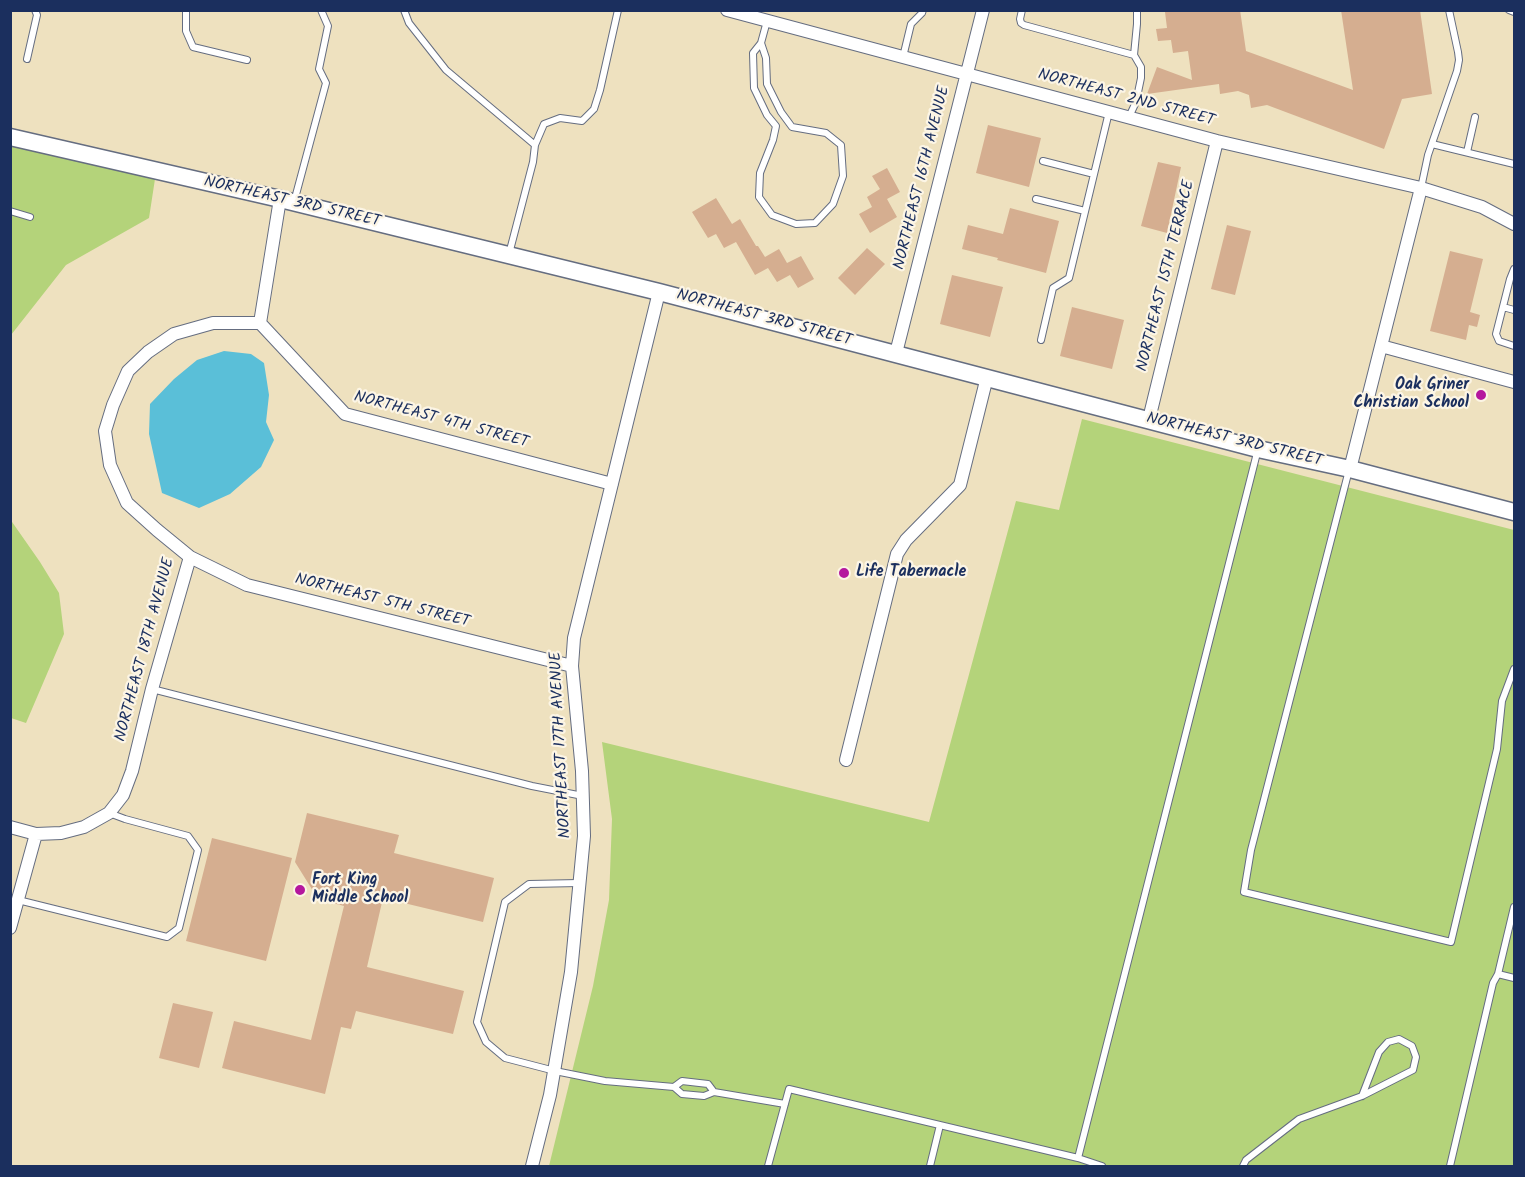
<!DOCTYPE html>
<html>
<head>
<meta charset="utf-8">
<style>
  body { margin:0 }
  #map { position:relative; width:1525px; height:1177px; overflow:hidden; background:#eee1bf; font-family:Kalam,sans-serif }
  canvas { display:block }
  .frame { position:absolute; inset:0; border:12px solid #1b2f5e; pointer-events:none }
</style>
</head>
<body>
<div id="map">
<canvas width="1525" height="1177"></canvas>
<div class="frame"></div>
</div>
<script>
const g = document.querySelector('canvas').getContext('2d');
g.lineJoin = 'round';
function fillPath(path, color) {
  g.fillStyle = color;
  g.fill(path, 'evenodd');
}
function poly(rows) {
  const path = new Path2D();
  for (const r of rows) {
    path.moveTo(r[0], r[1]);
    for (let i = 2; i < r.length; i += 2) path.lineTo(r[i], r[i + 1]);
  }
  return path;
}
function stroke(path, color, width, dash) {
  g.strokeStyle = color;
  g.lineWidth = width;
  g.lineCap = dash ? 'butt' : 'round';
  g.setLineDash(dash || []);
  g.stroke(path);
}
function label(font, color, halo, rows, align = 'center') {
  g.font = font + ' Kalam,sans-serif';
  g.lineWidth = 4.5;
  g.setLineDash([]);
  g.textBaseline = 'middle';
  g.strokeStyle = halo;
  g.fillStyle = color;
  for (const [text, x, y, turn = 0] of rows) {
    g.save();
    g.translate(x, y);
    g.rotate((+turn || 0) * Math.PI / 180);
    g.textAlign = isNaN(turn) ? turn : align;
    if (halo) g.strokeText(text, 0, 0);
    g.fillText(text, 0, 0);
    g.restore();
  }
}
fillPath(poly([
  [11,146,155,179,149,218,66,265,11,335],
  [1082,419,1514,530,1514,1166,549,1166,593,986,609,900,612,819,602,742,929,822,1016,501,1059,510],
  [10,519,40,562,59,593,64,634,26,723,11,718]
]), '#b4d37a');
fillPath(poly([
  [224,351,251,354,264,363,269,395,266,422,274,440,261,467,230,494,199,508,162,493,149,434,150,404,174,379,197,360]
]), '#5abfd8');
fillPath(poly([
  [1177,10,1240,10,1246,51,1353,90,1341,10,1420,10,1432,94,1402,99,1384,149,1267,105,1251,108,1249,95,1238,91,1220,94,1219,84,1147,94,1157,67,1192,80,1188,51,1173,53,1171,40,1158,41,1156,29,1167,28,1165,12],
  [988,125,1041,138,1029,187,976,173],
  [1158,162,1181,167,1167,233,1141,226],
  [887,168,900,192,887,199,897,217,870,233,859,214,872,207,867,197,880,189,872,176],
  [716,198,732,224,740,219,756,246,758,246,765,257,779,249,787,263,801,256,814,279,798,288,790,275,777,282,768,268,755,275,736,242,724,248,716,234,708,238,692,212],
  [1010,208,1059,221,1046,273,997,260,998,258,962,249,968,225,1003,234],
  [1227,225,1251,231,1235,295,1211,289],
  [867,248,885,264,855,295,838,278],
  [1450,251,1483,259,1470,312,1480,315,1477,327,1469,325,1466,340,1430,331],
  [952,275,1003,287,990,337,940,324],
  [1072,307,1124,320,1112,369,1060,356],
  [307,813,399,835,394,853,494,878,483,922,383,898,367,967,464,991,453,1034,356,1011,351,1029,341,1027,325,1094,222,1068,234,1021,311,1040,344,906,318,899,295,862],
  [212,838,292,858,266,961,186,941],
  [173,1003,213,1012,199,1068,159,1058]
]), '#d5ae90');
const lane = poly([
  [186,10,186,31,193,47,247,60],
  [404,10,409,23,446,70,535,145,533,162,509,254],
  [1022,10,1020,19,1021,23,1024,25,1134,55],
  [1509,10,1514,12],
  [761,43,766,58,767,84,781,112,792,127,826,133,841,145,843,176,833,204,815,223,796,224,772,215,759,197,760,173,773,140,776,126,767,115,754,88,753,53,761,43,767,21],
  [903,57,911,24,922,13,923,10],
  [27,59,37,15,35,10],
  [1129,117,1136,102,1141,78,1141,67,1134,55,1137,24,1137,10],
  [1432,144,1514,164],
  [535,145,544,124,560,118,582,121,594,109,600,90,618,10],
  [1467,152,1475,117],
  [1043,161,1094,174],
  [1421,188,1428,155,1457,71,1459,60,1458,52,1449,10],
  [1036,199,1085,211],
  [294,202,326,83,319,69,328,26,321,10],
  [10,211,30,217],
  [1514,269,1510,279,1496,334,1499,341,1514,346],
  [1503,307,1514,310],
  [1041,340,1053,288,1069,278,1109,112],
  [1349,470,1251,850,1244,892,1451,942,1497,749,1502,701,1514,669],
  [152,689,532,786,583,796],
  [579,883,529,884,505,902,477,1022,486,1042,505,1058,555,1071,605,1081,674,1087,682,1094,704,1096,714,1092,708,1084,682,1081,674,1087],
  [18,900,167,937,179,928,198,850,188,836,125,819,109,813],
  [1498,974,1514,907],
  [714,1092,785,1104],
  [1078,1158,1258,449],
  [768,1166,789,1089,1078,1158,1102,1166],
  [930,1166,940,1125],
  [1243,1166,1246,1160,1299,1119,1362,1096,1413,1070,1416,1057,1412,1046,1399,1039,1388,1042,1379,1052,1362,1096],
  [1450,1166,1493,983,1498,974,1514,978]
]);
const street = poly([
  [727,10,1217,141,1421,188,1482,207,1514,224],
  [260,323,345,414,612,484],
  [260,323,280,199],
  [1381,346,1514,382],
  [896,353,983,10],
  [1149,419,1217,141],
  [1350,469,1421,188],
  [190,557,247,585,572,666],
  [846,760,897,554,906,540,960,485,987,377],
  [10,827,36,834],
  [10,928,36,834,61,833,84,827,109,813,123,795,132,771,152,689,190,557,157,530,127,503,110,465,105,431,113,405,128,371,148,352,174,334,213,323,260,323],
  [532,1166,550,1095,571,972,584,836,582,771,572,666,574,638,659,292]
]);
const secondary = poly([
  [10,137,280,199,659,292,1258,449,1350,469,1514,512]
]);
stroke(lane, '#656d80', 8);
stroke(street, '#656d80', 14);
stroke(secondary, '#656d80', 19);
stroke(lane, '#fff', 6);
stroke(street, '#fff', 12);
stroke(secondary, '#fff', 16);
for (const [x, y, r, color] of [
  [1481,395,6,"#b5179e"],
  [844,573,6,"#b5179e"],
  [300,890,6,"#b5179e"]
]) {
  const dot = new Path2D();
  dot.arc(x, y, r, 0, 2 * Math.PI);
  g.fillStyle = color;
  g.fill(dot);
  stroke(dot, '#fcf5e5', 2);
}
label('16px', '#1b2f5e', '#fcf5e5', [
  ["NORTHEAST 2ND STREET",1126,99,15],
  ["NORTHEAST 16TH AVENUE",923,178,-76],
  ["NORTHEAST 3RD STREET",292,203,13],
  ["NORTHEAST 15TH TERRACE",1167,276,-76],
  ["NORTHEAST 3RD STREET",764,319,15],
  ["NORTHEAST 4TH STREET",441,421,15],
  ["NORTHEAST 3RD STREET",1234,441,14],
  ["NORTHEAST 5TH STREET",382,602,14],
  ["NORTHEAST 18TH AVENUE",146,650,-75],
  ["NORTHEAST 17TH AVENUE",562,745,-93]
]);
label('bold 16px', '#1b2f5e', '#fcf5e5', [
  ["Oak Griner",1469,386,"right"],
  ["Christian School",1469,404,"right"],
  ["Life Tabernacle",856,573],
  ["Fort King",312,881],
  ["Middle School",312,899]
], 'left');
</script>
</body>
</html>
